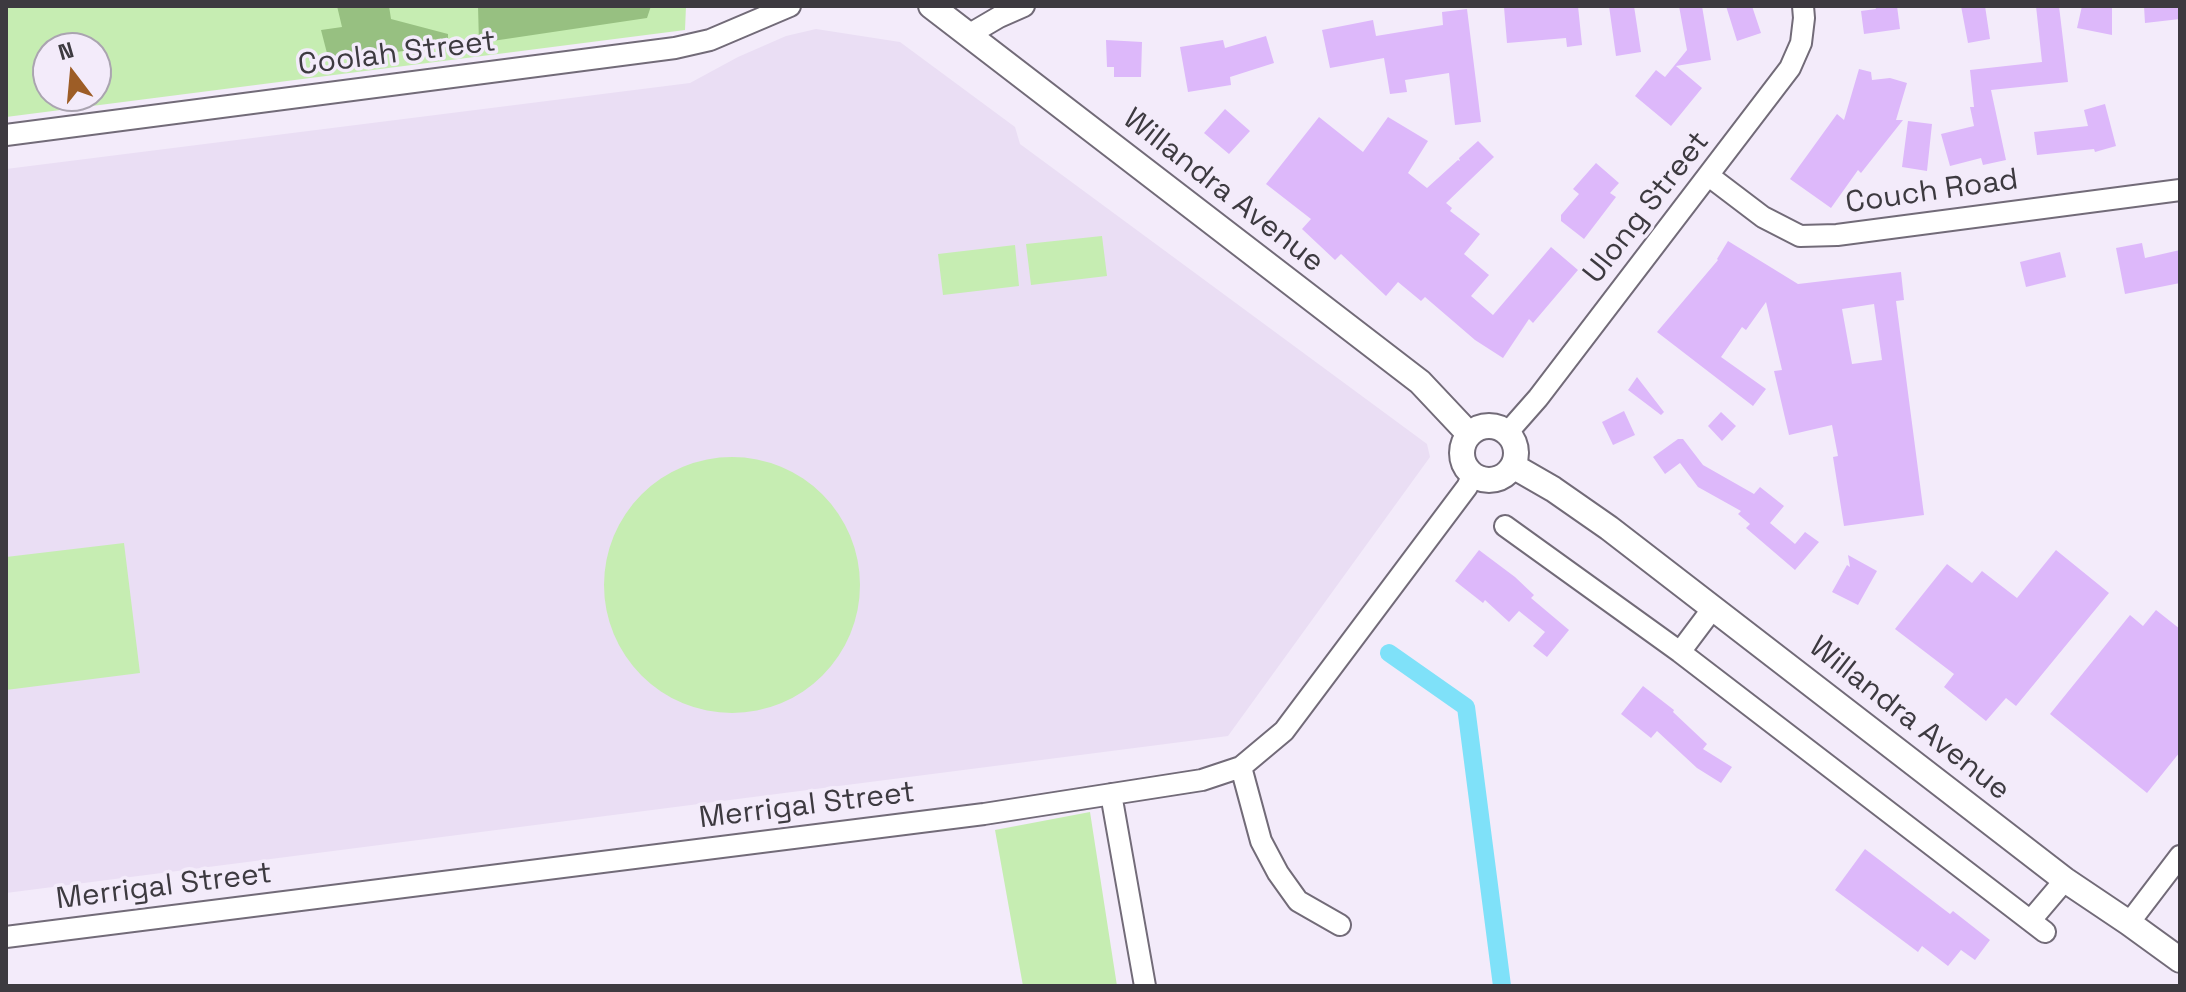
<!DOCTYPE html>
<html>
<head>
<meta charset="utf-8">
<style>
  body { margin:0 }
  #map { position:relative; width:2186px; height:992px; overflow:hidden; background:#f3ebfa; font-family:"Space Grotesk",sans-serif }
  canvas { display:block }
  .frame { position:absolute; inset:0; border:8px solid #3d3a40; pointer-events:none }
  .north { position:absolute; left:32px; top:32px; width:80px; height:80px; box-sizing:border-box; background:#f3ebfa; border:2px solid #aaa4b0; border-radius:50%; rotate:344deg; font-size:22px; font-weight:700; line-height:32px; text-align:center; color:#3d3a40 }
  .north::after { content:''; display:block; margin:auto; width:28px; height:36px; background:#9d5d26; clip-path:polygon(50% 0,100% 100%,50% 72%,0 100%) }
</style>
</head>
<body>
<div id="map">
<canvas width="2186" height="992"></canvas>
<div class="frame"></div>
<div class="north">N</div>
</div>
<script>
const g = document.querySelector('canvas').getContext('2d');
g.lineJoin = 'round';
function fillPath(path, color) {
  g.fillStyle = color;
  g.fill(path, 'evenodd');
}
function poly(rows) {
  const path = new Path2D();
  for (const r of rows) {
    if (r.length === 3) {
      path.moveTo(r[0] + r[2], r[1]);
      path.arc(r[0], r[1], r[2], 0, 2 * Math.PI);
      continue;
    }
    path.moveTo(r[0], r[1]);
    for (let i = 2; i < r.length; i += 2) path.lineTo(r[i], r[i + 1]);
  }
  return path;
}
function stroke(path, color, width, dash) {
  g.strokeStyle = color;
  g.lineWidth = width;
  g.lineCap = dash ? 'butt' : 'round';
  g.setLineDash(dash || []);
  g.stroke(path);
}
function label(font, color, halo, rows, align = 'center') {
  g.font = font + ' "Space Grotesk",sans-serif';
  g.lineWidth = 7;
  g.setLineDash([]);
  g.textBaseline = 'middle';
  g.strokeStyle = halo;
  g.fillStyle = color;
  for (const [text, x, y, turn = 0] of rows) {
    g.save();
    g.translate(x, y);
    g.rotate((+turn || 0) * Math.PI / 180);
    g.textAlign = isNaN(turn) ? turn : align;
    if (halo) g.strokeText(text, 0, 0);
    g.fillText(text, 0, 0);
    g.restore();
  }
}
fillPath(poly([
  [816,29,900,42,1015,127,1020,144,1427,444,1430,457,1228,736,6,893,6,169,690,83,738,57,786,36]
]), '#eadef4');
fillPath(poly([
  [6,6,686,6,685,30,6,117],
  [48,48,96,48,96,96,48,96],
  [1102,236,1107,276,1031,285,1026,244],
  [1015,245,1019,286,943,295,938,254],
  [732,585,128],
  [124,543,140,673,6,690,6,557],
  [1090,812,1117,986,1023,986,995,830]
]), '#c6edb2');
fillPath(poly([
  [337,6,389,6,391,19,448,34,448,45,329,61,321,30,342,27],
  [478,6,651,6,647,18,479,43]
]), '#97c081');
stroke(poly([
  [1389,653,1466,707,1502,986]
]), '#7fe1f9', 18);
fillPath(poly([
  [1517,6,1578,6,1582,45,1567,47,1566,38,1507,43,1504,7],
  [1609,6,1634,6,1641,52,1616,56],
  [1679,6,1702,6,1711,60,1676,66,1702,88,1671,126,1635,96,1656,70,1665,77,1687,50],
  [1726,6,1752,6,1761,33,1737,41],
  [1875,6,1897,6,1900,29,1864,34,1861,11,1876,9],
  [1961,6,1985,6,1990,39,1968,43],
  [2036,6,2059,6,2068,82,1991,90,2006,160,1983,165,1981,158,1950,166,1941,134,1974,126,1970,107,1974,107,1970,70,2042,62],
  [2082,6,2112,6,2112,35,2077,28],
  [2144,6,2180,6,2180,19,2145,23],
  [1467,9,1481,122,1455,125,1449,73,1405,80,1407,92,1390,94,1384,58,1330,68,1322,30,1373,20,1376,36,1443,25,1442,12],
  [1266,36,1274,63,1230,77,1231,85,1188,92,1180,47,1223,40,1225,48],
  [1106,40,1142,42,1141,77,1114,77,1114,67,1107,67],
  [1859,69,1871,72,1872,80,1890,78,1907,83,1896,120,1903,120,1861,173,1858,170,1831,208,1790,179,1837,114,1844,120],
  [2105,104,2116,146,2095,152,2094,149,2037,155,2034,132,2088,126,2084,110],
  [1225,109,1250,131,1229,154,1204,133],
  [1319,117,1363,152,1388,117,1428,141,1408,173,1427,188,1458,160,1460,161,1459,158,1478,141,1494,157,1446,203,1452,208,1450,211,1480,234,1464,254,1489,275,1471,296,1493,315,1551,247,1578,270,1533,323,1529,319,1503,358,1475,340,1425,297,1421,301,1398,282,1386,296,1341,254,1335,260,1302,229,1311,219,1266,184],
  [1908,121,1932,124,1927,171,1902,167],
  [1596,163,1619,183,1610,193,1616,197,1584,239,1561,221,1561,215,1579,194,1573,189],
  [1728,241,1798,284,1901,272,1904,300,1896,301,1924,515,1844,526,1833,457,1838,456,1832,425,1789,435,1774,371,1782,370,1766,302,1746,330,1742,327,1721,357,1766,389,1753,406,1657,332,1718,260,1717,259],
  [1874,304,1882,360,1852,364,1842,309],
  [2142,243,2145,258,2180,250,2180,283,2125,294,2116,248],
  [2060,252,2066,277,2026,287,2020,262],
  [1637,377,1664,412,1661,415,1628,390],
  [1624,411,1635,435,1613,445,1602,422],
  [1721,412,1736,426,1722,441,1708,426],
  [1678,439,1683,439,1703,465,1754,494,1760,487,1784,506,1770,523,1795,544,1805,532,1819,542,1795,570,1746,528,1750,524,1738,514,1741,511,1698,487,1680,463,1665,474,1653,457],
  [1479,550,1515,577,1534,595,1531,598,1569,630,1547,657,1533,646,1545,632,1519,611,1509,622,1485,600,1483,603,1455,581],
  [2056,550,2109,593,2016,706,2006,698,1986,721,1944,687,1954,674,1895,629,1947,564,1972,583,1982,571,2017,598],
  [1848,555,1877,571,1858,605,1832,592,1847,565,1850,567],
  [2156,610,2180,629,2180,752,2147,793,2050,714,2130,615,2143,626],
  [1643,686,1674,710,1673,712,1707,744,1703,749,1732,767,1721,783,1697,768,1657,731,1651,738,1621,714],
  [1865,849,1950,914,1953,911,1990,940,1975,960,1961,950,1948,966,1922,946,1918,952,1835,890]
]), '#ddb8fa');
const minor = poly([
  [970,34,999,17,1024,6],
  [6,135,675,48,710,40,790,6],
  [1709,176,1763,217,1800,236,1837,235,2180,190],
  [1508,432,1538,398,1790,68,1801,43,1804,18,1803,6],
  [1505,526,1680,652,2045,932],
  [1680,652,1713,608],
  [1241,767,1261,841,1278,873,1298,901,1340,925],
  [1111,794,1145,986],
  [2031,920,2065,880],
  [2129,923,2180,856],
  [6,937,984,814,1202,780,1241,767,1284,731,1467,487,1473,475]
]);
const tertiary = poly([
  [931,6,1420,382,1469,434],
  [1489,453,27],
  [1513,466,1553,489,1609,528,2065,880,2129,923,2180,960]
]);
stroke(minor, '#726b78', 24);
stroke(tertiary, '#726b78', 28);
stroke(minor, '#fff', 20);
stroke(tertiary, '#fff', 24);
label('30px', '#3d3a40', '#f3ebfa', [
  ["Coolah Street",397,54,-7],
  ["Willandra Avenue",1223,191,38],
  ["Couch Road",1932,192,-8],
  ["Ulong Street",1647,208,-52],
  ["Willandra Avenue",1909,719,38],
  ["Merrigal Street",807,806,-7],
  ["Merrigal Street",164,887,-7]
]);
</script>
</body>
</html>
